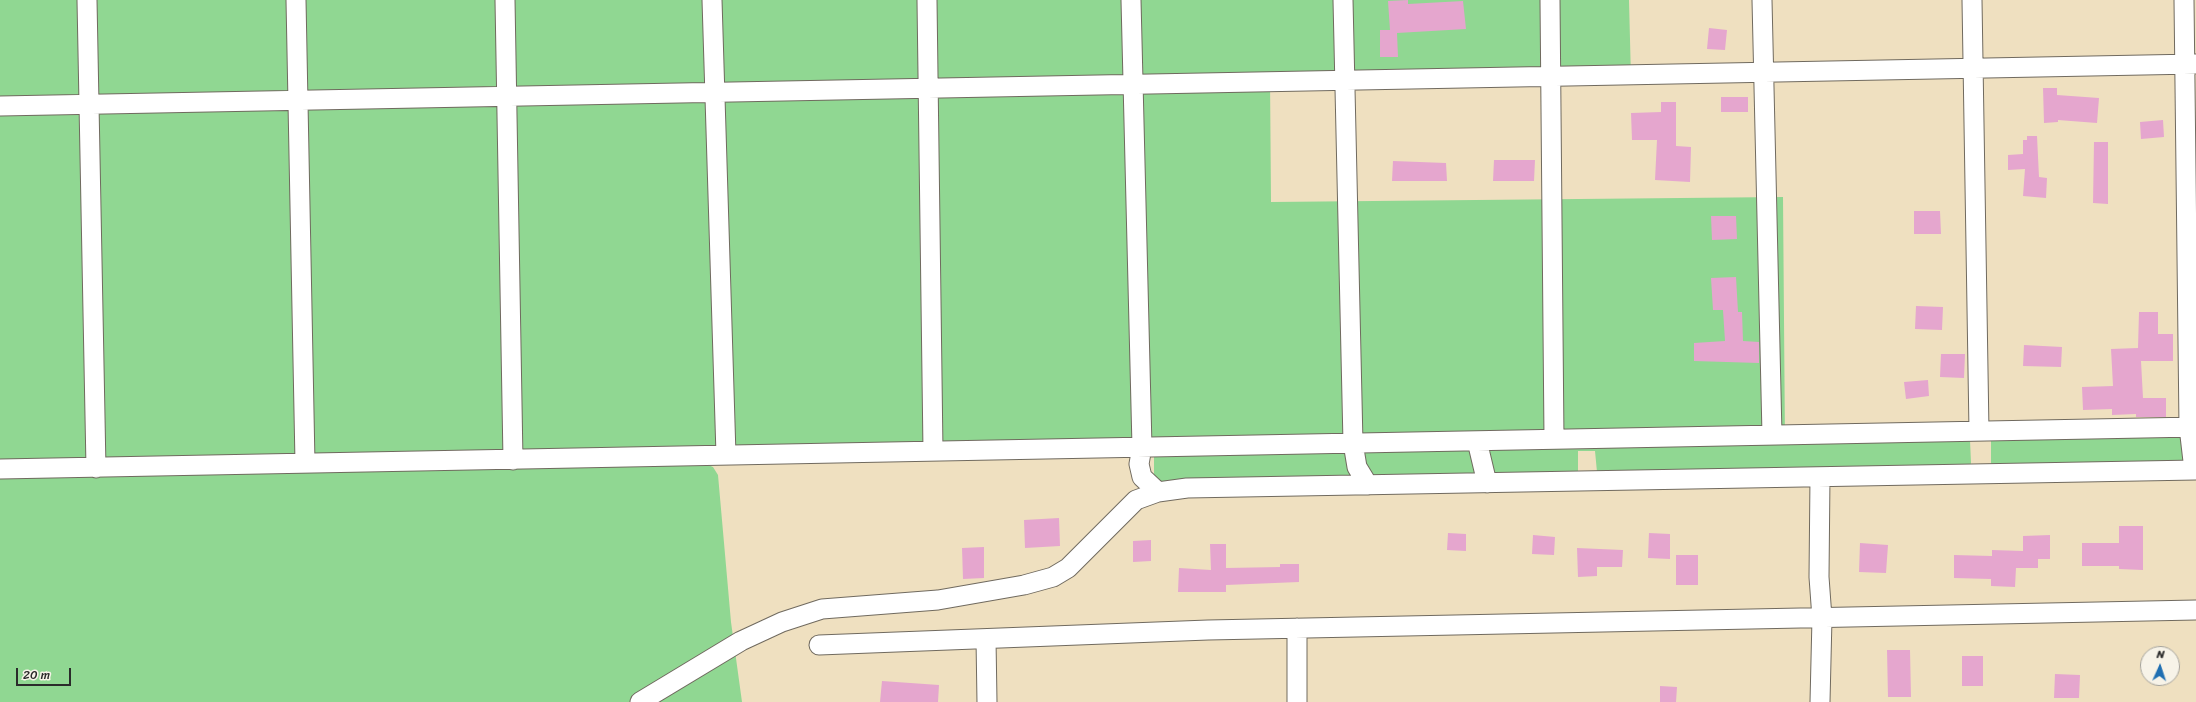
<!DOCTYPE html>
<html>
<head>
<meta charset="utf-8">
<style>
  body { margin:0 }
  #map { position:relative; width:2196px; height:702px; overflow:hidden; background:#efe0c0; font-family:Sriracha,sans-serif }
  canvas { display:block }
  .north { position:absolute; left:2140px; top:646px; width:40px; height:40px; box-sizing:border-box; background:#f7f3e8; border:1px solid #a5a39c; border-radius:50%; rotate:3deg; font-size:11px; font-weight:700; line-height:16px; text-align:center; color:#2b2b2b }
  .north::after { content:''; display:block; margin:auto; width:14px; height:18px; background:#1f6fb2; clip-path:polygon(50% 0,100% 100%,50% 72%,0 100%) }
  .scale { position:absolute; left:16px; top:668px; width:55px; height:18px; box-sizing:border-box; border:2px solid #2b2b2b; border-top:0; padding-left:5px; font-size:12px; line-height:14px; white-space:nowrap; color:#2b2b2b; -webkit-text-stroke:3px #f7f3e8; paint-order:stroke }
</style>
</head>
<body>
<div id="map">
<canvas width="2196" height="702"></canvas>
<div class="north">N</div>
<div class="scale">20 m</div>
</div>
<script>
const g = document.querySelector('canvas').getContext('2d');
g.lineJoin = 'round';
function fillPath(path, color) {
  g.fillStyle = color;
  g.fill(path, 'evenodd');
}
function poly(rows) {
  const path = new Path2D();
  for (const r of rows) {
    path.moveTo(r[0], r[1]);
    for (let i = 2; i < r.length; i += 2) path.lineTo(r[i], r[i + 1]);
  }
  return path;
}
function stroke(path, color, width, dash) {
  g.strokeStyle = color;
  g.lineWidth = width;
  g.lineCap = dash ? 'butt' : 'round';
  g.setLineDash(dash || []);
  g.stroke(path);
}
fillPath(poly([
  [0,0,1629,0,1631,79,1270,78,1271,202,1783,197,1785,442,1970,440,1971,463,1970,465,1597,472,1595,451,1578,451,1578,472,1154,484,1154,455,0,468],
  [2196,435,2196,463,1992,465,1991,463,1991,440],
  [706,464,713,467,718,475,731,622,742,702,0,702,0,471]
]), '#90d792');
fillPath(poly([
  [1408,0,1408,4,1463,1,1466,29,1397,33,1398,57,1380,57,1380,30,1390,30,1388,1],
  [1709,28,1727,30,1725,50,1707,49],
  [2043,88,2057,88,2057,95,2099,98,2097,123,2058,120,2058,122,2044,123],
  [1721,97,1748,97,1748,112,1721,112],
  [1661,102,1676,102,1676,146,1691,147,1690,182,1655,180,1657,140,1632,140,1631,113,1661,112],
  [2163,120,2164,137,2141,139,2140,122],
  [2027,136,2037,136,2039,177,2047,178,2046,198,2023,196,2025,169,2008,170,2008,155,2023,154,2023,140,2027,140],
  [2094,142,2108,142,2108,204,2093,203],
  [1494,160,1535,160,1534,181,1493,181],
  [1393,161,1446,163,1447,181,1392,181],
  [1914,211,1940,211,1941,234,1914,234],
  [1711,216,1736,216,1737,239,1712,240],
  [1736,277,1738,312,1742,312,1743,341,1759,342,1759,363,1694,361,1694,343,1725,341,1723,310,1713,310,1711,278],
  [1916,306,1943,307,1942,330,1915,329],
  [2139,312,2158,312,2158,334,2173,334,2173,361,2141,361,2143,398,2166,398,2166,417,2136,417,2136,414,2112,415,2112,409,2083,410,2082,387,2113,386,2111,349,2138,348],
  [2024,345,2062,347,2061,367,2023,366],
  [1941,354,1965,354,1964,378,1940,377],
  [1928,380,1929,396,1906,399,1904,382],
  [1059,518,1060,546,1025,548,1024,520],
  [2119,526,2143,526,2143,570,2119,569,2119,566,2082,566,2082,543,2119,543],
  [1448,533,1466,534,1466,551,1447,550],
  [1649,533,1670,534,1670,559,1648,558],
  [1533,535,1555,537,1554,555,1532,554],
  [2050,535,2050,559,2038,559,2038,568,2016,568,2015,587,1991,586,1991,579,1954,578,1954,555,1992,556,1992,550,2023,551,2023,536],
  [1151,540,1151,561,1133,562,1133,541],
  [1860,543,1888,545,1886,573,1859,572],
  [1210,544,1226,544,1226,568,1280,567,1280,564,1299,564,1299,582,1226,585,1226,592,1178,592,1179,568,1211,570],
  [984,547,984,578,963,579,962,548],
  [1577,548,1623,550,1622,567,1597,567,1597,576,1578,577],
  [1676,555,1698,555,1698,585,1676,585],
  [1887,650,1910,650,1911,697,1888,697],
  [1962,656,1983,656,1983,686,1962,686],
  [2055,674,2080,675,2079,698,2054,698],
  [882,681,939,685,938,702,880,702],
  [1660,686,1677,687,1676,702,1660,702]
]), '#e5a6ce');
const minor = poly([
  [87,0,96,468],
  [296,0,305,463],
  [505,0,513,460],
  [712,0,726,455],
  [927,0,933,451],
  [1131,0,1142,447,1139,464,1142,477,1158,492],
  [1343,0,1353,443,1357,467,1368,485],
  [1550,0,1554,439],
  [1762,0,1772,435],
  [1972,0,1979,431],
  [2184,0,2189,427,2194,470],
  [0,106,2196,64],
  [1477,441,1487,483],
  [0,469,2196,427],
  [1297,628,1297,702],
  [986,639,987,702],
  [819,645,1208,630,2196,610],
  [640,702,741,641,782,622,822,609,938,600,1024,585,1053,577,1068,568,1136,500,1158,492,1187,488,2196,470],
  [1820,702,1822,618,1819,577,1820,477]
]);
stroke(minor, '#706a5f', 21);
stroke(minor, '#fff', 19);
</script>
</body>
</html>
